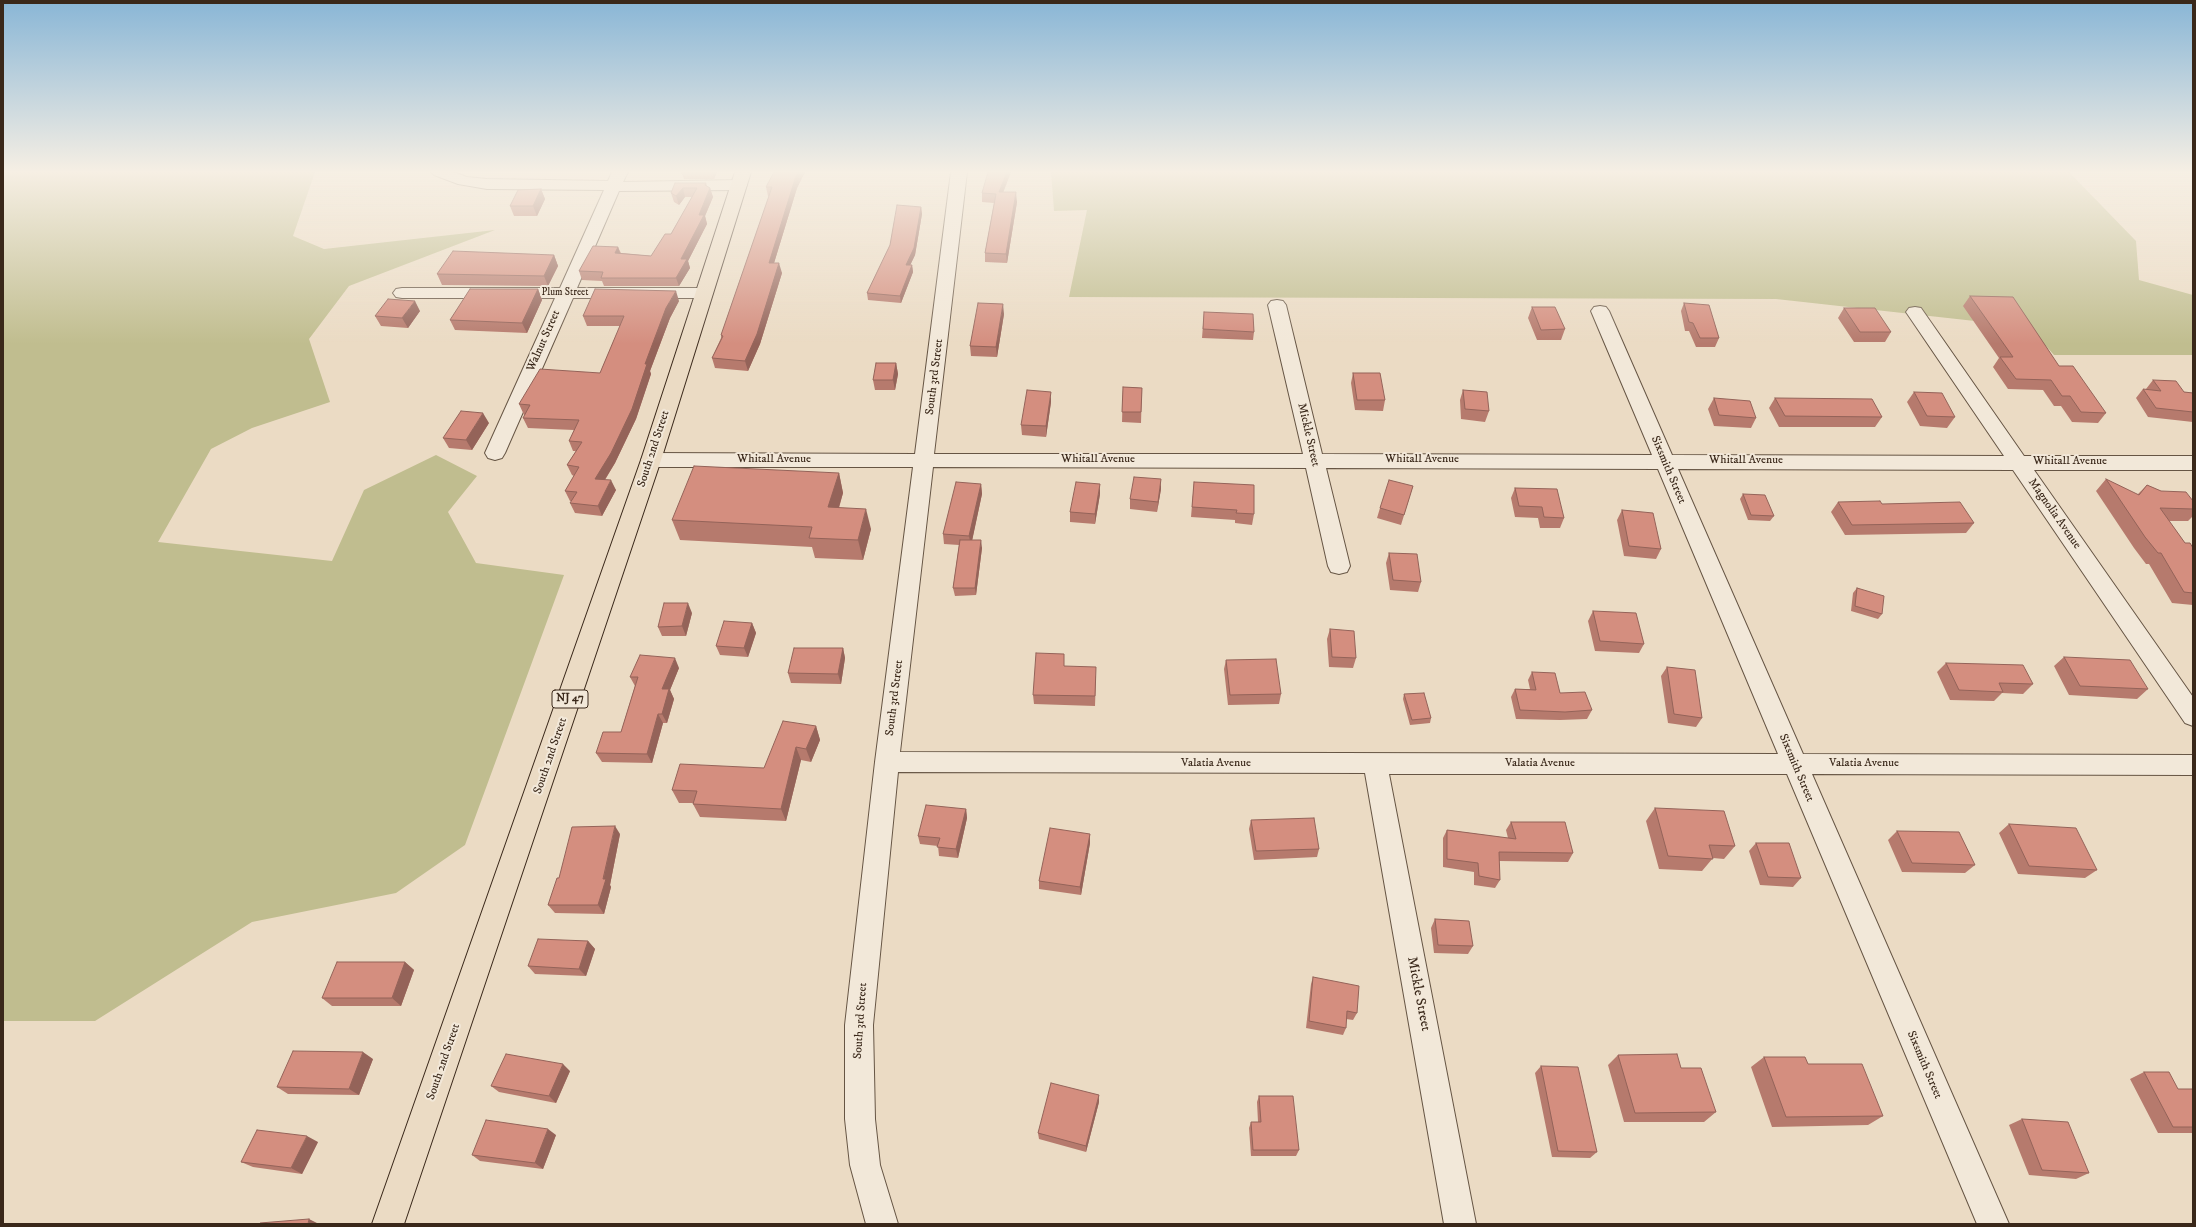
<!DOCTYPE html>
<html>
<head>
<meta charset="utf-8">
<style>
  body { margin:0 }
  #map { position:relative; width:2196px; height:1227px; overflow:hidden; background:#ebdbc4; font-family:"IM FELL DW Pica",serif }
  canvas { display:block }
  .frame { position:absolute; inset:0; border:4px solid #3a281a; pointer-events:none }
</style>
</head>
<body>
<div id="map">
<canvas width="2196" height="1227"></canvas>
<div class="frame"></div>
</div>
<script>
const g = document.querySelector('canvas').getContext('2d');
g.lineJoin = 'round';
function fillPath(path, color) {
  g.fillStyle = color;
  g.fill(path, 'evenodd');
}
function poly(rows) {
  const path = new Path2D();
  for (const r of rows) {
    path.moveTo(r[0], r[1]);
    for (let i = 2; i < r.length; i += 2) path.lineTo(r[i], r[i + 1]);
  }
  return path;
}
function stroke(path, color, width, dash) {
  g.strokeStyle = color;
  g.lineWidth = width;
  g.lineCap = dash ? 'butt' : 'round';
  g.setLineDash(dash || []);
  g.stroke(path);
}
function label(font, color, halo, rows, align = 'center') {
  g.font = font + ' "IM FELL DW Pica",serif';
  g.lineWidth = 4;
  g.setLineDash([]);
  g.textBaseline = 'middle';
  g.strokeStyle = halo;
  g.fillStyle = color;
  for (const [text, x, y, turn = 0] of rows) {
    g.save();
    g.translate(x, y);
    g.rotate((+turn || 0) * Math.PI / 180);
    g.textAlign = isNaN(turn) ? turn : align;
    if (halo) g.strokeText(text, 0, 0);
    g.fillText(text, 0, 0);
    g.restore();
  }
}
fillPath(poly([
  [3,172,315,172,293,236,324,249,495,230,349,286,309,339,330,402,252,428,211,449,158,542,332,561,364,490,436,455,477,476,448,512,476,563,564,575,465,845,396,893,252,922,95,1021,3,1021],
  [1051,172,2069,172,2136,241,2139,280,2193,295,2193,355,2054,355,2029,327,1776,299,1069,297,1087,210,1054,211]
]), '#c0bd8f');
const street = poly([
  [431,172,453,172,467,177,487,179,608,181,612,172,628,172,623,182,739,180,745,182,747,185,745,188,739,190,619,191,577,288,704,288,710,289,713,293,710,297,704,298,573,298,505,453,502,458,495,460,488,458,485,453,555,298,402,298,396,297,393,293,396,289,402,288,560,288,604,190,487,189,458,184,434,175,431,172],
  [951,172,967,172,934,454,1303,454,1268,305,1271,301,1277,300,1283,301,1286,305,1322,454,1652,455,1591,311,1594,307,1600,306,1606,307,1609,311,1672,455,2004,456,1906,312,1909,308,1915,307,1921,308,2024,456,2193,456,2193,470,2034,470,2193,697,2193,726,2185,723,2013,470,1678,469,1803,754,2193,755,2193,775,1812,774,2009,1224,1977,1224,1787,774,1389,774,1476,1224,1444,1224,1365,773,898,772,873,1025,875,1119,880,1165,898,1224,866,1224,850,1165,845,1119,845,1025,875,762,913,467,651,467,644,465,641,460,644,455,651,453,915,454,951,172],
  [933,467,1306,468,1328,566,1331,572,1339,574,1347,572,1350,566,1326,468,1658,469,1778,754,900,752,933,467]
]);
const primary = poly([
  [735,172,751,172,661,460,404,1224,372,1224,641,460,735,172]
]);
stroke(street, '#654', 2);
stroke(primary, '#3a281a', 2);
fillPath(street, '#f2e8d9');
fillPath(primary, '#ebdbc4');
fillPath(poly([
  [681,172,717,172,714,179,684,179],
  [805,172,797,188,774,263,782,273,760,344,748,371,715,368,712,358,721,338,721,335,769,196,768,196,766,187],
  [1011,172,1003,192,1017,202,1007,263,985,262,985,253,994,203,982,202,982,193],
  [675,183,706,183,707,186,710,188,713,197,705,216,707,224,688,261,690,268,679,286,604,286,602,281,582,280,579,271,618,247,621,253,651,256,671,234,692,197,685,197,679,205,674,202,671,193],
  [541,189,545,199,537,216,514,216,510,206],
  [921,207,922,214,915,255,910,265,912,265,913,272,901,303,868,300,867,293],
  [554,255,558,266,548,286,442,285,437,274],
  [538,289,542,300,527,333,455,330,450,320],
  [1970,296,2059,366,2106,413,2098,423,2072,422,2061,406,2054,406,2043,390,2008,389,1993,367,1999,358,1963,306],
  [679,301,670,318,650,371,651,374,636,419,615,463,605,480,616,490,602,516,575,513,570,503,572,501,570,501,565,491,574,476,572,475,567,465,576,451,573,451,569,441,574,430,528,428,523,418,525,415,524,415,519,404,600,373,620,326,587,326,583,316],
  [1684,303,1719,338,1715,347,1696,347,1689,331,1685,331,1681,311],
  [1532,307,1565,329,1561,340,1537,340,1528,318],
  [1844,308,1891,332,1885,342,1854,342,1838,318],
  [420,311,408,328,381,326,375,316],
  [1204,312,1254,332,1253,340,1202,338],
  [1004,314,997,357,971,356,970,346],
  [896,363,898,374,895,390,875,390,873,380],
  [1353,373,1385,400,1383,411,1355,410,1351,383],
  [2153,380,2184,392,2193,393,2193,422,2148,417,2136,398,2143,389,2146,390,2146,389],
  [1123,387,1142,388,1141,423,1122,422],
  [1463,390,1489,411,1485,422,1461,419,1460,400],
  [1914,392,1955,417,1947,428,1920,426,1907,402],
  [1714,398,1756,418,1751,428,1714,426,1708,409],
  [1775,398,1882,417,1875,427,1779,427,1769,408],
  [1051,402,1046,437,1022,435,1021,425],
  [489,423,472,450,449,448,443,438],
  [839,473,843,493,839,508,871,529,863,560,815,558,812,547,680,540,672,520],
  [2106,479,2137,495,2147,485,2161,491,2193,501,2193,516,2188,521,2169,521,2185,543,2193,548,2193,605,2172,603,2149,564,2146,564,2134,548,2096,491],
  [1194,482,1254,514,1252,525,1235,523,1235,520,1191,517],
  [981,484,982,494,972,540,982,548,976,595,955,596,953,588,959,545,944,544,943,534],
  [1413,486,1401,525,1377,518,1380,508],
  [1515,488,1564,518,1560,528,1540,528,1538,518,1515,517,1511,498],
  [1161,489,1157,512,1130,509,1130,499],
  [1100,494,1095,524,1070,522,1070,512],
  [1743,494,1774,516,1770,521,1748,520,1740,499],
  [1838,502,1882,504,1974,523,1966,533,1845,535,1831,512],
  [1622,510,1661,549,1656,559,1624,556,1617,520],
  [1389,553,1421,582,1418,592,1390,590,1386,563],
  [1857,588,1882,614,1878,619,1851,611,1853,593],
  [1593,611,1644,644,1639,653,1595,651,1588,621],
  [692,613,686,636,662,636,658,627],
  [752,623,756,633,748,657,720,655,716,646],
  [1330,629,1356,658,1353,668,1329,667,1327,639],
  [843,648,845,658,841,684,791,683,788,673],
  [2064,657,2148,689,2137,699,2069,695,2054,666],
  [1226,660,1281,694,1279,704,1228,705,1224,669],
  [1946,663,2033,684,2023,694,2002,693,1994,701,1950,700,1937,672],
  [1065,666,1096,676,1095,706,1034,704,1033,695],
  [1667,667,1702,718,1696,727,1668,723,1661,676],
  [679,668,670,690,674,699,667,723,663,723,652,763,602,762,596,753,621,732,635,686,630,677],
  [1532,672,1560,693,1592,710,1587,719,1560,720,1516,719,1511,697,1515,689,1530,689,1528,680],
  [1404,694,1431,718,1430,723,1410,725,1403,699],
  [816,726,820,740,811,762,801,760,786,821,700,817,693,804,693,803,679,803,672,790,764,768],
  [1655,808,1735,846,1724,859,1713,858,1702,871,1659,869,1646,821],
  [966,809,967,818,958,858,939,856,938,846,920,844,918,836],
  [1251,820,1319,849,1317,857,1254,860,1249,829],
  [1511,822,1573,853,1568,862,1499,861,1500,880,1495,888,1474,885,1474,872,1443,867,1443,838,1447,830,1508,838,1506,830],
  [2009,824,2097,870,2085,878,2018,874,1999,833],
  [1897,831,1975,865,1965,873,1902,872,1888,840],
  [620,834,610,885,611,887,604,914,555,913,548,905],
  [1090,834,1090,843,1081,895,1039,889,1039,881],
  [1756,843,1801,878,1793,887,1760,885,1749,851],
  [1435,919,1473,946,1468,954,1434,953,1431,928],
  [588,941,595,949,586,976,535,974,528,966],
  [405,962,414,970,401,1006,332,1006,322,998],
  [1313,977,1357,1013,1353,1020,1346,1019,1346,1028,1343,1035,1306,1028,1311,984],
  [1618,1055,1681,1068,1716,1112,1704,1122,1624,1122,1608,1065],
  [1764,1057,1808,1064,1883,1116,1868,1125,1772,1127,1751,1067],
  [373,1059,359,1095,288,1094,277,1087],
  [1541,1066,1597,1152,1590,1158,1552,1157,1535,1073],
  [570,1071,556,1103,499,1092,491,1086],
  [2144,1072,2178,1089,2193,1089,2193,1133,2158,1133,2130,1079],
  [1259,1096,1299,1150,1296,1156,1251,1156,1249,1128,1251,1122,1258,1122,1257,1102],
  [1099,1102,1086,1152,1039,1139,1038,1133],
  [2022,1119,2089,1173,2076,1179,2029,1175,2009,1125],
  [556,1135,543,1169,480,1161,472,1155],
  [318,1142,302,1174,253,1167,241,1162]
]), '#b67a6d');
fillPath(poly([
  [712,172,717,172,714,179],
  [798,172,805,172,797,188,771,273,769,263,795,179],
  [1007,172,1011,172,1000,201,999,192],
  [683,188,685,197,679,205,676,196],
  [710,188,713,197,705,216,707,224,688,261,690,268,679,286,676,278,681,259],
  [541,189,545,199,537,216,533,206],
  [1016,192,1017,202,1007,263,1006,254],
  [921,207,922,214,915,255,907,272,906,265],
  [618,247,621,256,615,253],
  [554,255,558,266,548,286,544,276],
  [779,263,782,273,760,344,748,371,745,361],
  [912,265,913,272,901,303,900,296],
  [538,289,542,300,527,333,522,323],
  [676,291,679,301,670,318,650,371,651,374,636,419,615,463,599,489,595,479,645,364,666,308],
  [415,301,420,311,408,328,402,318],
  [1003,304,1004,314,997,357,996,347],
  [896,363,898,374,895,390,893,380],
  [1051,392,1051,402,1046,437,1046,426],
  [483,413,489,423,472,450,466,440],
  [839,473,843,493,833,527,828,507],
  [1161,479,1161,489,1157,512,1158,502],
  [611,480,616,490,602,516,598,506],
  [981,484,982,494,971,546,969,536],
  [1100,484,1100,494,1095,524,1095,514],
  [866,509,871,529,863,560,858,540],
  [981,540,982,548,976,595,975,588],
  [688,603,692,613,686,636,682,626],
  [752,623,756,633,748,657,744,648],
  [843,648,845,658,841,684,838,674],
  [675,658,679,668,670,690,674,699,667,723,662,714,662,689],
  [658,714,663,723,652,763,647,754],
  [816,726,820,740,811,762,806,749],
  [796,747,801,760,786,821,781,809],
  [966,809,967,818,958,858,956,849],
  [615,826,620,834,610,885,611,887,604,914,598,905],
  [1090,834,1090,843,1081,895,1080,887],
  [588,941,595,949,586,976,579,969],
  [405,962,414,970,401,1006,392,998],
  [363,1052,373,1059,359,1095,349,1089],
  [563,1064,570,1071,556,1103,549,1096],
  [1099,1095,1099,1102,1086,1152,1086,1146],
  [548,1129,556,1135,543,1169,535,1163],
  [307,1136,318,1142,302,1174,291,1168],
  [309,1219,319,1224,308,1224]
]), '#946359');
const building = poly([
  [774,172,798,172,795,179,769,263,779,263,757,334,745,361,712,358,723,336,721,335,772,187,766,187,774,172],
  [988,172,1007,172,999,192,1016,192,1006,254,985,253,996,194,982,193,988,172],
  [675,183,706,183,705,185,710,188,699,215,704,215,681,259,687,259,676,278,601,278,603,272,579,271,593,246,618,247,615,253,651,256,665,234,671,234,697,188,683,188,676,196,671,193,675,183],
  [541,189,533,206,510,206,518,190,541,189],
  [897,205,921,207,914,248,906,265,912,265,900,296,867,293,890,245,897,205],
  [453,251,554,255,544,276,437,274,453,251],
  [470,289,538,289,522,323,450,320,470,289],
  [595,289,676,291,666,308,645,364,647,364,632,409,611,453,595,479,611,480,598,506,570,503,577,492,565,491,579,467,567,465,582,442,569,441,579,420,523,418,530,405,519,404,540,369,600,373,624,316,583,316,595,289],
  [1970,296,2013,297,2059,366,2073,366,2106,413,2081,412,2070,396,2062,396,2051,380,2016,379,2000,357,2013,357,1970,296],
  [388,299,415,301,402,318,375,316,388,299],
  [978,303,1003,304,996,347,970,346,978,303],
  [1684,303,1709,305,1719,338,1700,338,1693,323,1689,322,1684,303],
  [1532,307,1555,307,1565,329,1541,330,1532,307],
  [1844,308,1875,308,1891,332,1860,332,1844,308],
  [1204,312,1253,314,1254,332,1203,329,1204,312],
  [876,363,896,363,893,380,873,380,876,363],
  [1353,373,1380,373,1385,400,1357,400,1353,373],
  [2153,380,2176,381,2184,392,2193,393,2193,412,2156,408,2143,389,2161,391,2153,380],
  [1123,387,1142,388,1141,412,1122,412,1123,387],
  [1027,390,1051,392,1046,426,1021,425,1027,390],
  [1463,390,1487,392,1489,411,1465,409,1463,390],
  [1914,392,1942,393,1955,417,1927,416,1914,392],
  [1714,398,1750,401,1756,418,1719,415,1714,398],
  [1775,398,1872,399,1882,417,1785,416,1775,398],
  [461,411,483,413,466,440,443,438,461,411],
  [694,466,839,473,828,507,866,509,858,540,809,538,812,527,672,520,694,466],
  [1134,477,1161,479,1158,502,1130,499,1134,477],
  [2106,479,2139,495,2147,485,2161,491,2186,492,2193,501,2193,509,2160,508,2185,543,2190,543,2193,548,2193,593,2184,592,2161,553,2158,553,2145,537,2106,479],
  [1389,480,1413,486,1404,515,1380,508,1389,480],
  [956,482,981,484,969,536,943,534,956,482],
  [1076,482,1100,484,1095,514,1070,512,1076,482],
  [1194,482,1254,485,1254,514,1236,513,1237,510,1192,507,1194,482],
  [1515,488,1557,489,1564,518,1544,517,1542,507,1519,506,1515,488],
  [1743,494,1765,495,1774,516,1751,515,1743,494],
  [1880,501,1882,504,1960,502,1974,523,1852,525,1838,502,1880,501],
  [1622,510,1653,513,1661,549,1629,546,1622,510],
  [960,540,981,540,975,588,953,588,960,540],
  [1389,553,1417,554,1421,582,1393,580,1389,553],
  [1857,588,1884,596,1882,614,1855,606,1857,588],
  [664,603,688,603,682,626,658,627,664,603],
  [1593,611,1636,613,1644,644,1600,641,1593,611],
  [724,621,752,623,744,648,716,646,724,621],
  [1330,629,1354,631,1356,658,1332,657,1330,629],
  [794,648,843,648,838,674,788,673,794,648],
  [1036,653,1064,654,1064,666,1096,667,1095,696,1033,695,1036,653],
  [640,655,675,658,662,689,669,689,662,714,658,714,647,754,596,753,603,732,621,732,638,677,630,677,640,655],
  [2064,657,2130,660,2148,689,2080,686,2064,657],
  [1276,659,1281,694,1230,695,1226,660,1276,659],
  [1946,663,2023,665,2033,684,1999,683,2003,692,1959,690,1946,663],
  [1667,667,1695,670,1702,718,1674,714,1667,667],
  [1532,672,1555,673,1560,693,1585,692,1592,710,1565,712,1520,710,1515,689,1536,690,1532,672],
  [1424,693,1431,718,1412,720,1404,694,1424,693],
  [783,721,816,726,806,749,796,747,781,809,693,804,697,791,672,790,680,764,764,768,783,721],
  [926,805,966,809,956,849,937,847,940,838,918,836,926,805],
  [1655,808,1724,811,1735,846,1709,845,1713,859,1668,856,1655,808],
  [1314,818,1319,849,1256,851,1251,820,1314,818],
  [1511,822,1565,822,1573,853,1499,852,1500,880,1479,876,1478,863,1447,859,1447,830,1516,839,1511,822],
  [2009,824,2076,828,2097,870,2029,866,2009,824],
  [615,826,603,879,606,879,598,905,548,905,557,878,559,878,572,827,615,826],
  [1050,828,1090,834,1080,887,1039,881,1050,828],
  [1897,831,1959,832,1975,865,1912,863,1897,831],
  [1756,843,1789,843,1801,878,1768,877,1756,843],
  [1435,919,1469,921,1473,946,1438,945,1435,919],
  [538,939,588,941,579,969,528,966,538,939],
  [337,962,405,962,392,998,322,998,337,962],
  [1313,977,1359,986,1357,1013,1347,1011,1346,1028,1309,1021,1313,977],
  [293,1051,363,1052,349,1089,277,1087,293,1051],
  [506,1054,563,1064,549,1096,491,1086,506,1054],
  [1677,1054,1681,1068,1701,1068,1716,1112,1635,1113,1618,1055,1677,1054],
  [1764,1057,1805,1057,1808,1064,1862,1064,1883,1116,1786,1117,1764,1057],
  [1541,1066,1578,1067,1597,1152,1558,1151,1541,1066],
  [2144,1072,2169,1072,2178,1089,2193,1089,2193,1127,2173,1127,2144,1072],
  [1051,1083,1099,1095,1086,1146,1038,1133,1051,1083],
  [1259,1096,1293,1096,1299,1150,1253,1150,1251,1122,1261,1122,1259,1096],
  [2022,1119,2068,1122,2089,1173,2042,1170,2022,1119],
  [486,1120,548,1129,535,1163,472,1155,486,1120],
  [257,1130,307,1136,291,1168,241,1162,257,1130],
  [309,1219,308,1224,260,1224,260,1223,309,1219]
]);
fillPath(building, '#d48e7f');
stroke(building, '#946359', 1);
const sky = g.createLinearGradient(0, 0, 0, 344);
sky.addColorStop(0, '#89b6d6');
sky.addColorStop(0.5, '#f6efe4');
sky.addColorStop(1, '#f6efe400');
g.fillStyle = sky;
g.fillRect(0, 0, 2196, 344);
label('10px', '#3a281a', '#f2e8d9', [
  ["Plum Street",565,293]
]);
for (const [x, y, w] of [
  [570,699,36]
]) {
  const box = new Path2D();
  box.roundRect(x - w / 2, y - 9, w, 18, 3);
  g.fillStyle = '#f2e8d9';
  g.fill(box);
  stroke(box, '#3a281a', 1);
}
label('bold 11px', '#3a281a', null, [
  ["NJ 47",570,699]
]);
label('12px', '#3a281a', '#f2e8d9', [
  ["Walnut Street",544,341,-66],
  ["South 3rd Street",935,377,-83],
  ["Mickle Street",1308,435,77],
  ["South 2nd Street",654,449,-72],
  ["Whitall Avenue",774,460],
  ["Whitall Avenue",1098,460],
  ["Whitall Avenue",1422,460],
  ["Whitall Avenue",1746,461],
  ["Whitall Avenue",2070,462],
  ["Sixsmith Street",1668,470,67],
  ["Magnolia Avenue",2054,514,55],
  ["South 3rd Street",895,698,-83],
  ["South 2nd Street",551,756,-71],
  ["Valatia Avenue",1216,764],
  ["Valatia Avenue",1540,764],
  ["Valatia Avenue",1864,764],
  ["Sixsmith Street",1796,768,67],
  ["South 3rd Street",861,1021,-86],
  ["South 2nd Street",444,1062,-71],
  ["Sixsmith Street",1924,1065,67]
]);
label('14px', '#3a281a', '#f2e8d9', [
  ["Mickle Street",1418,994,79]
]);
</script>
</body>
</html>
